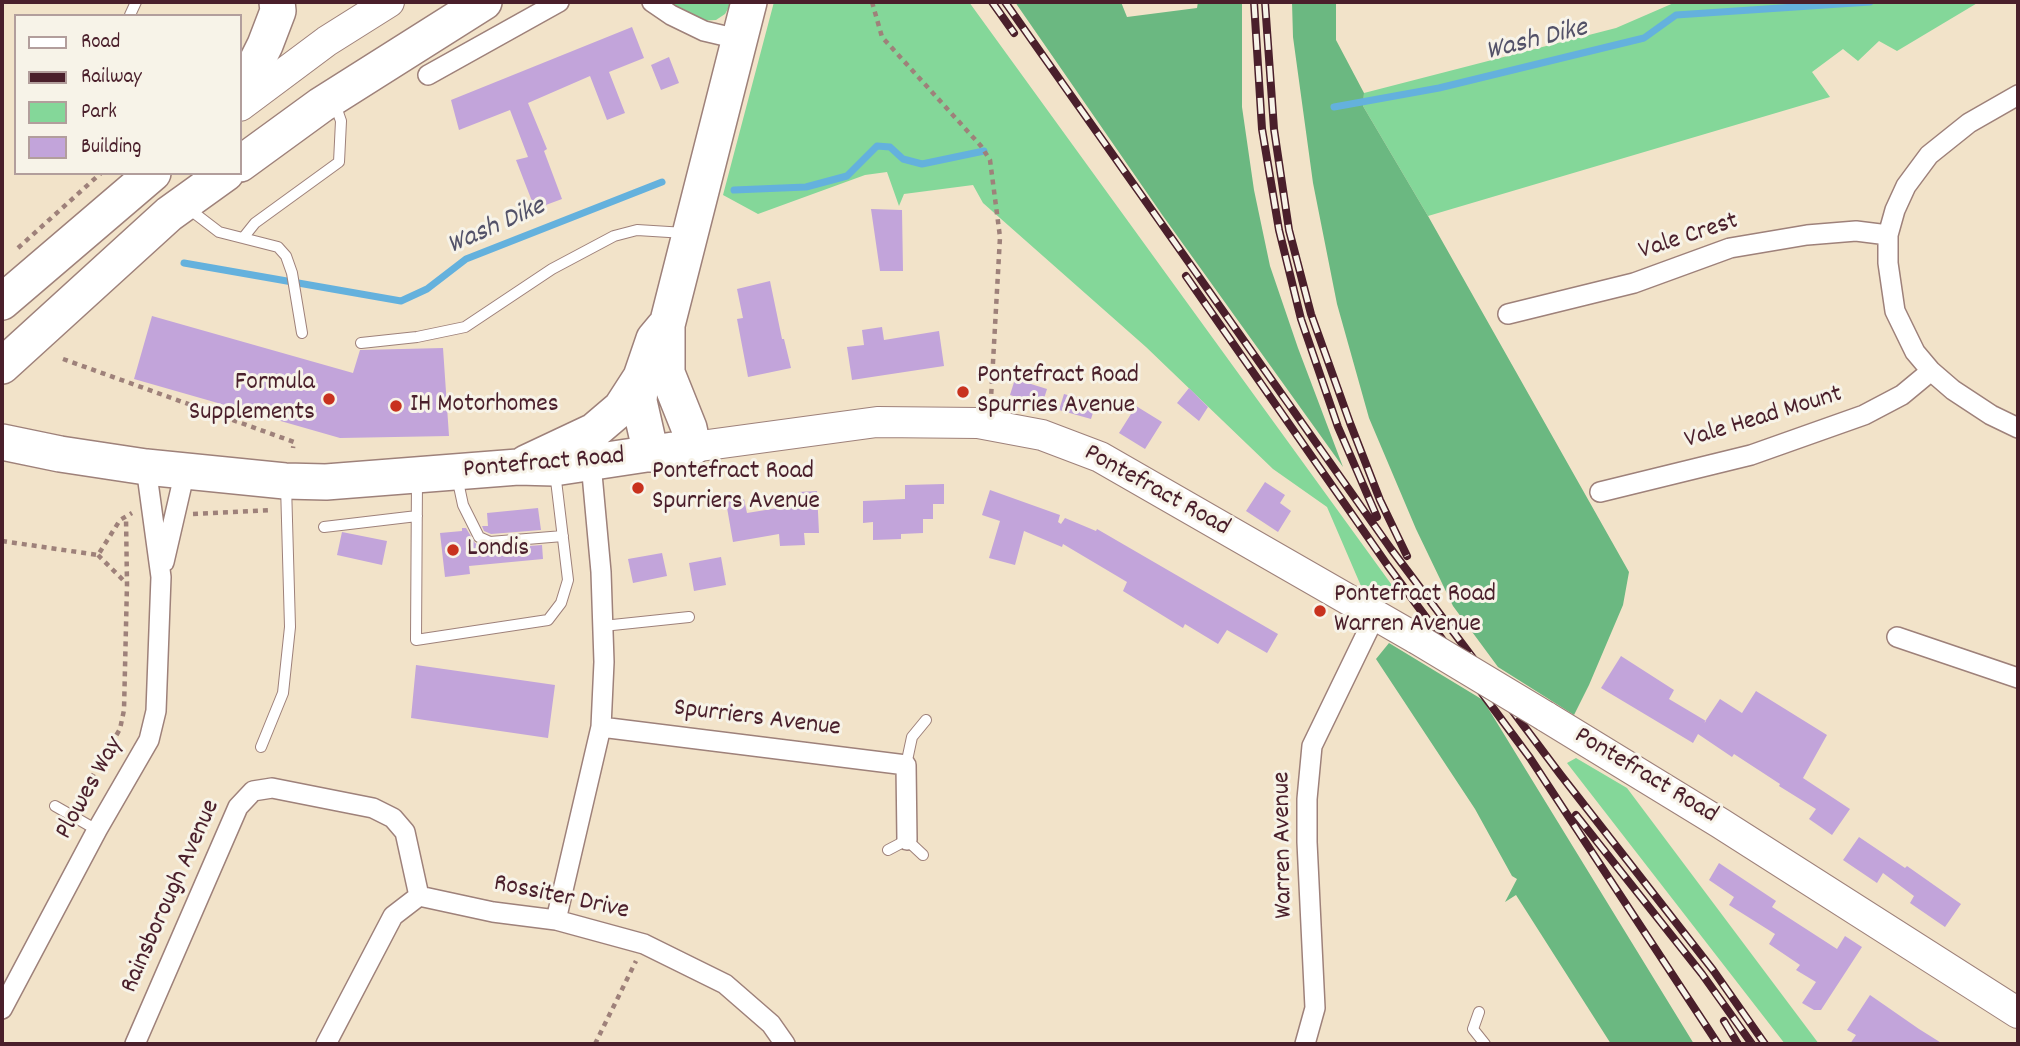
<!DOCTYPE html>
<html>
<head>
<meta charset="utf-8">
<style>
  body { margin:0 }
  #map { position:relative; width:2020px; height:1046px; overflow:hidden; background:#f2e3c9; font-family:Dekko,sans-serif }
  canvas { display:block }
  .frame { position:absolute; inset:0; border:4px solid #4a1f2b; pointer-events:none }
  .legend { position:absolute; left:14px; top:14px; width:228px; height:161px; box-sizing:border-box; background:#f7f3e8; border:2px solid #b29e9c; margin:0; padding:9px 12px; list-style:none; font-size:21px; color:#4a1f2b }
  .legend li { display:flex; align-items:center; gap:14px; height:35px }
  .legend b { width:35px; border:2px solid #b29e9c }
</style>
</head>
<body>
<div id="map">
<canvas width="2020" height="1046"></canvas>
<div class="frame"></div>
<ul class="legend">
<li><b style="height:9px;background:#fff"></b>Road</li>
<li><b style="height:9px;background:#4a1f2b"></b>Railway</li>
<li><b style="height:19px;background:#84d799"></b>Park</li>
<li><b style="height:19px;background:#c2a4da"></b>Building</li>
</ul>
</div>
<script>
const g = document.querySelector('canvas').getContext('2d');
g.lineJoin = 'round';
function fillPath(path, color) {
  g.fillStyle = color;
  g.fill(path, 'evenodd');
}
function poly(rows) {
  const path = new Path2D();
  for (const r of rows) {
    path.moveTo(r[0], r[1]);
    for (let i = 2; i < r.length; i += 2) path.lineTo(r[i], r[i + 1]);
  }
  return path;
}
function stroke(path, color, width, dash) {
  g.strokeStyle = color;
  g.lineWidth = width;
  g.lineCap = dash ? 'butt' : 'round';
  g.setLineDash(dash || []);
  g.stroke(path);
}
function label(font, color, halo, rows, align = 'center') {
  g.font = font + ' Dekko,sans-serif';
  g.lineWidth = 6;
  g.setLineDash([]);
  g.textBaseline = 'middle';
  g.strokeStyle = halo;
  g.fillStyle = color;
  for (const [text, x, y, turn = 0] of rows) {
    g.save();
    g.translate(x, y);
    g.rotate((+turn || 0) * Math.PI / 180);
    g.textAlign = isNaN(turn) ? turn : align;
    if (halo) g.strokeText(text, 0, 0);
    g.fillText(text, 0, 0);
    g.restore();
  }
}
fillPath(poly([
  [670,2,732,2,725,14,716,20,699,21],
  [774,2,969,2,1402,599,1361,586,1327,507,1273,469,1146,347,983,203,973,185,904,194,899,206,887,172,865,175,758,214,723,195],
  [1676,2,1979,2,1897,51,1879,41,1858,61,1843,49,1812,72,1830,97,1428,216,1363,106,1364,93,1616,28],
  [1576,758,1627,788,1819,1044,1785,1044,1567,763]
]), '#84d799');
fillPath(poly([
  [1015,2,1121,2,1127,17,1197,8,1198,2,1242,2,1242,107,1254,190,1270,266,1298,348,1343,467,1163,216],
  [1292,2,1336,2,1336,40,1364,93,1363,106,1428,216,1629,572,1623,605,1589,685,1574,715,1498,667,1453,606,1416,529,1369,418,1337,304,1313,183,1293,37],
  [1389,643,1483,700,1694,1044,1611,1044,1516,895,1505,902,1517,879,1512,876,1475,809,1376,659]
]), '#6bb881');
stroke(poly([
  [1334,107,1439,88,1644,38,1676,15,1870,2],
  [734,190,806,187,847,176,877,146,890,147,903,159,922,164,984,151],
  [184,263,401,301,427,289,466,259,662,182]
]), '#64b1dd', 7);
fillPath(poly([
  [632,27,644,58,609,72,625,113,607,120,590,76,528,103,547,149,544,151,562,199,535,209,516,160,528,157,510,110,459,130,451,100],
  [669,57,679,83,661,90,651,65],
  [871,209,902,210,903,271,880,271],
  [770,281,782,339,784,339,791,368,748,377,737,319,743,318,737,289],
  [152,316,353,373,360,350,443,348,449,436,340,438,134,379],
  [882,327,884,340,939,331,944,366,852,380,847,347,864,345,862,330],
  [1015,379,1047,389,1042,405,1010,395],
  [1189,388,1208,407,1199,421,1177,403],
  [1064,394,1096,403,1091,419,1059,410],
  [1136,406,1162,422,1145,449,1119,433],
  [1265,482,1285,495,1280,503,1291,511,1278,532,1246,511],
  [944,484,944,504,933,504,933,519,923,519,923,533,901,534,901,539,873,540,873,522,863,523,863,501,905,499,905,485],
  [990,490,1060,515,1058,522,1061,524,1065,518,1096,531,1097,529,1278,634,1267,653,1227,630,1218,644,1185,624,1183,628,1123,591,1127,582,1063,544,1062,547,1024,531,1015,565,989,558,1000,521,982,515],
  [817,491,819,533,804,533,805,545,780,546,779,534,733,542,726,502,744,499,747,513,778,508,778,506,798,505,798,492],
  [538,508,541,530,491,534,484,531,482,526,488,526,487,513],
  [462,528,466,528,475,543,488,549,542,545,543,559,469,566,470,574,445,577,440,533,462,531],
  [342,532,387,541,382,565,337,555],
  [662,553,667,576,633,583,628,559],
  [721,557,726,585,694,591,689,563],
  [1621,656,1674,690,1669,699,1706,721,1704,723,1720,699,1742,713,1756,691,1827,735,1803,778,1850,809,1832,835,1809,819,1816,809,1779,786,1780,784,1734,754,1732,757,1698,734,1693,743,1601,688],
  [416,665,555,685,548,738,411,718],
  [1859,837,1905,868,1907,866,1961,904,1945,927,1910,903,1914,896,1883,873,1877,883,1843,860],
  [1719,863,1776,901,1772,907,1837,949,1845,936,1862,947,1821,1010,1814,1010,1802,1003,1816,982,1796,970,1800,965,1769,944,1775,934,1729,905,1734,897,1709,880],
  [1870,995,1919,1029,1943,1044,1850,1044,1856,1035,1847,1030]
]), '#c2a4da');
const lane = poly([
  [130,15,136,2],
  [189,209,219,232,278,247,286,256,292,273,302,333],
  [243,238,255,223,339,162,341,121,335,104],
  [361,343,417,337,465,327,552,269,614,236,637,230,685,233],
  [457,477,463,505,479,537,490,542,563,536],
  [417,480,416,640,548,620,561,603,568,580,555,472],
  [324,527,417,516],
  [603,626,689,617],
  [261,747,283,693,290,627,286,485],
  [906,765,912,737,926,720],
  [55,806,97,830],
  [888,850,907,840,923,855],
  [1479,1012,1473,1029,1485,1044]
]);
const street = poly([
  [652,2,671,15,704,31,738,39],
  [428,75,559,2],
  [2018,95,1969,123,1929,155,1906,186,1895,210,1888,235,1888,263,1895,311,1915,352,1931,371,1953,390,1991,415,2018,428],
  [1508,314,1634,283,1730,248,1807,235,1856,231,1888,235],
  [1600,492,1751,455,1864,415,1902,395,1931,371],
  [164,562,185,471],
  [1897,637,2018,678],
  [601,727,906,765,907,840],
  [419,896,493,912,556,920,644,944,725,984,771,1024,785,1044],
  [556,920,601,727,604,662,601,572,591,463],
  [2,1009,97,830,149,740,156,711,161,577,146,467],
  [135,1044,238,807,253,791,272,788,373,808,393,818,405,832,419,896],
  [326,1044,393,916,419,896],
  [1305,1044,1315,1008,1307,842,1307,799,1312,746,1375,616]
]);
const primary = poly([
  [240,106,327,41,389,2],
  [693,447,877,422,978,423,1042,435,1100,457,1417,639],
  [1545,716,1720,823,2018,1013]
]);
const highway = poly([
  [240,88,253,69,265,45,278,11,277,2],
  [240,164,321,105,484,2],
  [2,302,153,173],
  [2,366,169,214,226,173],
  [641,377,639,401,651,454],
  [2,442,60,454,146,467,285,481,326,482,518,467,554,468,693,447,689,428,667,373,667,325,749,2],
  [526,463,594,431,621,408,641,377,654,339,664,327]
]);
stroke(lane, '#9e817a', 12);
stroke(street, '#9e817a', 22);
stroke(primary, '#9e817a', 32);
stroke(highway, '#9e817a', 38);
stroke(poly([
  [872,2,882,37,981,146,990,160,1000,237,991,398],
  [18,248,101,173],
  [63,359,294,442,293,448],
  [193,514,272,510],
  [2,541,98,555,120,520,132,513],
  [98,555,127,584],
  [76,804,120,729,124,710,127,584,126,517],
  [595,1044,636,961]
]), '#9e817a', 4.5, [5, 5]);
stroke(lane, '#fff', 10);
stroke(street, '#fff', 19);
stroke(primary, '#fff', 30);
stroke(highway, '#fff', 35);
const rail = poly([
  [992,2,1014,33],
  [1005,2,1391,549,1560,774,1713,970,1765,1044],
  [1254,2,1262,129,1279,230,1301,319,1338,427,1377,517],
  [1265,2,1274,129,1289,230,1311,314,1350,423,1380,500,1407,556],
  [1186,276,1388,566,1530,758,1718,1044],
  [1576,815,1702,974,1752,1044],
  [1724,1021,1738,1044]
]);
stroke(rail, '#4a1f2b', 8);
stroke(rail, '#f7f3e8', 5, [16]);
const primaryBridge = poly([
  [1417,639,1545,716]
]);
stroke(primaryBridge, '#9e817a', 32, []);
stroke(primaryBridge, '#fff', 30);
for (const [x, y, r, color] of [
  [963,392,7,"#c8321e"],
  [329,399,7,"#c8321e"],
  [396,406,7,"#c8321e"],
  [638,488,7,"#c8321e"],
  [453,550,7,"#c8321e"],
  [1320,611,7,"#c8321e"]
]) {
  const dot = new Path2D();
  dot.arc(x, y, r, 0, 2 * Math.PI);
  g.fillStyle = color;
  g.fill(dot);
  stroke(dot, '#f7f3e8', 2.5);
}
label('26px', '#4a1f2b', '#f7f3e8', [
  ["Vale Crest",1689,238,-18],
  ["Vale Head Mount",1764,419,-17],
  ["Pontefract Road",544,465,-5],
  ["Pontefract Road",1156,492,29],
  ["Spurriers Avenue",757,720,7],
  ["Pontefract Road",1645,777,31],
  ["Plowes Way",91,789,-61],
  ["Warren Avenue",1285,845,-91],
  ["Rainsborough Avenue",172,897,-66],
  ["Rossiter Drive",561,899,12]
]);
label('26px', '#4a1f2b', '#f7f3e8', [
  ["Pontefract Road",977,377],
  ["Spurries Avenue",977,407],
  ["Formula",315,384,"right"],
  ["Supplements",315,414,"right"],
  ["IH Motorhomes",410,406],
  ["Pontefract Road",652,473],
  ["Spurriers Avenue",652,503],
  ["Londis",467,550],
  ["Pontefract Road",1334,596],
  ["Warren Avenue",1334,626]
], 'left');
label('italic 28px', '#535269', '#f7f3e8', [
  ["Wash Dike",1537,42,-14],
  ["Wash Dike",497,228,-24]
]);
</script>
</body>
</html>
